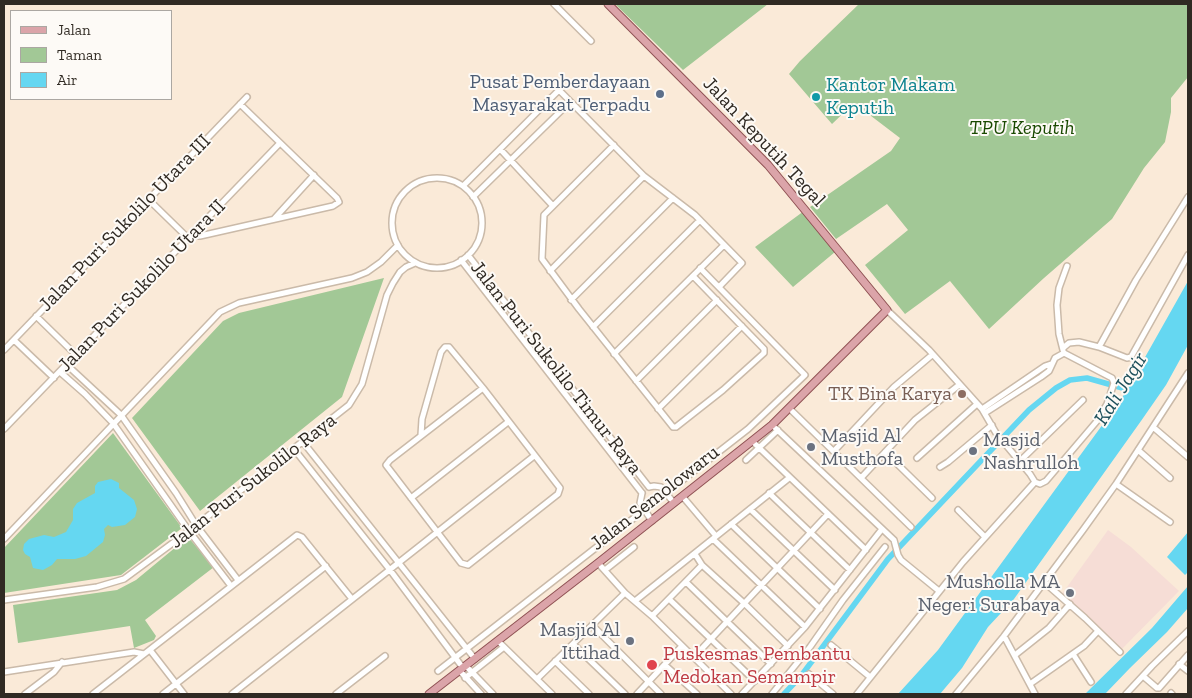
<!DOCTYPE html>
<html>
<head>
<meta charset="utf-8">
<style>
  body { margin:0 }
  #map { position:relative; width:1192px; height:698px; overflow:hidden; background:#faead8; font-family:"Zilla Slab",serif }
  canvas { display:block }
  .frame { position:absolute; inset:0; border:5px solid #302a23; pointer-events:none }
  .legend { position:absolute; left:10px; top:10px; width:162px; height:90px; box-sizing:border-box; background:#fdfaf6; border:1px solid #aba7a2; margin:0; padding:6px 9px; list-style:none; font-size:15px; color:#302a23 }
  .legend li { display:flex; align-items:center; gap:10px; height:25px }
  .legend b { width:25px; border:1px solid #aba7a2 }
</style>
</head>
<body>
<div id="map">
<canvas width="1192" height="698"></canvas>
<div class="frame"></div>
<ul class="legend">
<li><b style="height:6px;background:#dba4a9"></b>Jalan</li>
<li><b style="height:14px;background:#a2c896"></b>Taman</li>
<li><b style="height:14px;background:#65d7f1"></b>Air</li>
</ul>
</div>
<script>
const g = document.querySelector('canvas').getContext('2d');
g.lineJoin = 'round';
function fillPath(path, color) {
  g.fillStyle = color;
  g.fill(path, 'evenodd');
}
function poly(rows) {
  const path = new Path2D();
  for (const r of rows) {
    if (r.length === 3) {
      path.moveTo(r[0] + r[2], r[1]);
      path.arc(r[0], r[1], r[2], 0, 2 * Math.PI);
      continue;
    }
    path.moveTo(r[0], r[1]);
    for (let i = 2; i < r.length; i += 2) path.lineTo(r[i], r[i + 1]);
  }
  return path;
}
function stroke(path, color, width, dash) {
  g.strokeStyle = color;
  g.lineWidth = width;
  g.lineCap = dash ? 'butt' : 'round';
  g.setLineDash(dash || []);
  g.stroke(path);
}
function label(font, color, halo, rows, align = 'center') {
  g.font = font + ' "Zilla Slab",serif';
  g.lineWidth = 4;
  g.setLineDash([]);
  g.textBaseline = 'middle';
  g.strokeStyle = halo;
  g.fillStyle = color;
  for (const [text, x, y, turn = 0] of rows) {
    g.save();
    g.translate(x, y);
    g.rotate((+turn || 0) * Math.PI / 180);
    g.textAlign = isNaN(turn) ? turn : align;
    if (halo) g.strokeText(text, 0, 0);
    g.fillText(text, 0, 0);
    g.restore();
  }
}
fillPath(poly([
  [1108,530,1131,547,1179,591,1121,650,1062,594]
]), '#f6ddd6');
fillPath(poly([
  [615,4,768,4,683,70],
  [859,4,1188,4,1188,77,1171,98,1171,112,1165,142,1144,168,1112,219,1044,278,989,329,950,281,905,314,865,265,908,230,887,204,836,239,810,207,891,151,900,138,854,103,832,124,789,74,800,61],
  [804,211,835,252,793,287,755,247],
  [384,278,342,397,200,511,132,418,223,321,239,313],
  [113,433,182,528,121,575,4,593,4,548],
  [188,537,214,567,145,620,156,636,154,640,134,648,130,626,18,643,13,605,117,590,136,580]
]), '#a2c896');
fillPath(poly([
  [1188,281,1188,345,1166,385,1141,421,1014,599,988,627,962,668,940,694,898,694,938,650,1122,398],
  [111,479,119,483,119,488,134,500,137,509,135,517,125,525,112,527,108,525,104,529,105,535,103,542,86,556,75,559,57,559,52,565,43,570,33,568,30,557,25,554,23,550,24,544,29,539,44,535,54,537,66,532,73,520,73,509,77,503,95,493,95,486,98,482],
  [1188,532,1188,572,1185,575,1167,557],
  [1188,586,1188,608,1167,632,1130,668,1105,694,1085,694,1152,628]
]), '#65d7f1');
stroke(poly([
  [784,694,801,676,888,559,1029,410,1056,388,1070,380,1087,378,1126,389]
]), '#65d7f1', 5.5);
const minor = poly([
  [554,4,591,41],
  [614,145,544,215,542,259,579,309,673,427,676,427,723,390,764,353,764,349,693,276],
  [500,149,553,206],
  [437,223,45],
  [463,186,559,90,644,176,695,215,742,263,719,287],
  [473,197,570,102],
  [148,199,188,238],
  [274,219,314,175],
  [191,236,200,236,333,206,339,202,337,198,240,104],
  [468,255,649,487],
  [461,260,642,493],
  [550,271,644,176],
  [571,300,673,198],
  [887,310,929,350,982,409,996,433,1030,474,1035,482],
  [36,316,76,355],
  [593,327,700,220],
  [14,340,54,378],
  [1099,347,1136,280,1188,197],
  [1063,348,1069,343,1079,342,1099,347,1127,358,1131,357,1188,255],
  [4,350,247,97],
  [1063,350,1059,334,1057,305,1059,288,1067,266],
  [614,354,724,245],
  [67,365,121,415,176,493,196,525,238,580],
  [60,372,85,394,113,423,189,531,231,586],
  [636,381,717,300],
  [789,408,911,527],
  [658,409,742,326],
  [982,409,1045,366,1051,364],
  [985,413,1041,377,1049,371,1055,358,1064,353],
  [772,425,894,540,898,555,901,560,939,591],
  [1153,427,1188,457],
  [4,429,280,143],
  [421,435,422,419,441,352,445,347,449,347,483,388,560,488,558,494,468,565,461,563,386,465,390,460,483,388],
  [752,441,866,550],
  [303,442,475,659],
  [294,449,390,570,463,668],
  [1138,450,1170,478],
  [834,451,894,387,932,355],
  [885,452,932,498],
  [917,458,977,404],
  [746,460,778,430],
  [1020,461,1083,400],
  [940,467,948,462,992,425],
  [861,478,915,420,959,385],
  [1035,482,1040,484,1046,481,1097,421,1107,404,1114,383,1112,378,1064,353],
  [1116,484,1170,522],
  [649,487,654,486,661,487,674,503],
  [642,493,640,503,652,521],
  [769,493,850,570],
  [683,497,716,536],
  [411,498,508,422],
  [750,509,835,590],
  [958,510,985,537],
  [731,524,820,609],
  [4,539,220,312,239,303,352,278,367,272,381,262,398,245],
  [713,539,805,627],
  [598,563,625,593,652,616,731,694],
  [702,565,745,604,788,646],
  [605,570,634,547],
  [686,582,771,664],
  [1044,582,1085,618,1120,652],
  [669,599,755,681],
  [4,600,97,587,124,579,189,531,349,405,362,384,387,295,393,283,400,272,406,267,415,263],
  [635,601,789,478],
  [652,616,702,565,695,554],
  [592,625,661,694],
  [1004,636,1035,694],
  [498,641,552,694],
  [573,644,625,694],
  [831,645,870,677],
  [150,650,184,694],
  [1073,654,1091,682],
  [1015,655,1049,628,1070,604],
  [694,657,828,514],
  [555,661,589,694],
  [1179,664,1188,671],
  [665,665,697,694],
  [466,666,493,694],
  [438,671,748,429,805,375,700,268],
  [460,671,481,694],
  [4,672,134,652,144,654],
  [809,674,833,694],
  [1143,676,1157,688,1159,688,1188,655],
  [465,678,504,647],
  [537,679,625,593],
  [1030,684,1084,646,1098,631],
  [1171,693,1172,694],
  [25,694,54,672,62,662],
  [93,694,297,535,302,537,352,599],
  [163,694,326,566],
  [232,694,534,456],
  [336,694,385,656],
  [637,694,682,646],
  [742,694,805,627,882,529],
  [772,694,810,647,843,600,885,547],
  [857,694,963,562,1035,482],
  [956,694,1004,636,1083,530,1116,484,1188,373],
  [1126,694,1152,666,1188,631]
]);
const major = poly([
  [429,694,598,563,752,441,772,425,887,310,768,165,608,4]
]);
stroke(minor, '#cabaa9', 8);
stroke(major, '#905254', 9);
stroke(minor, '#fff', 5);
stroke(major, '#dba4a9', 7);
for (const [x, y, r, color] of [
  [660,94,5,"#5c6f8a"],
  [816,97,5,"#0f9aa8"],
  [962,394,5,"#8d6e63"],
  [811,447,5,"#6b7280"],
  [973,451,5,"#6b7280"],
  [1070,593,5,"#6b7280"],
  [630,641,5,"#6b7280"],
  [652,665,6,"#e0444e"]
]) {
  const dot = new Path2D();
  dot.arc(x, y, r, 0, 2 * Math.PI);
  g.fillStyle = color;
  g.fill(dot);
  stroke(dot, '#fdfaf6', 2);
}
label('20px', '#4e5e75', '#fdfaf6', [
  ["Pusat Pemberdayaan",650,82],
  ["Masyarakat Terpadu",650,105]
], 'right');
label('20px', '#0d838f', '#fdfaf6', [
  ["Kantor Makam",826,85],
  ["Keputih",826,108]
], 'left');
label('italic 20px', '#184900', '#fdfaf6', [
  ["TPU Keputih",1022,128]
]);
label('20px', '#302a23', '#fdfaf6', [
  ["Jalan Keputih Tegal",764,142,47],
  ["Jalan Puri Sukolilo Utara III",125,223,-46],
  ["Jalan Puri Sukolilo Utara II",142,286,-46],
  ["Jalan Puri Sukolilo Timur Raya",556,368,52],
  ["Jalan Puri Sukolilo Raya",253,481,-38],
  ["Jalan Semolowaru",655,498,-38]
]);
label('20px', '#785e54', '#fdfaf6', [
  ["TK Bina Karya",952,394]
], 'right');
label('20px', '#5b616d', '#fdfaf6', [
  ["Masjid Al",821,436],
  ["Musthofa",821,459],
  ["Masjid",983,440],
  ["Nashrulloh",983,463],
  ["Musholla MA",1060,582,"right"],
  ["Negeri Surabaya",1060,605,"right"],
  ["Masjid Al",620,630,"right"],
  ["Ittihad",620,653,"right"]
], 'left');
label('20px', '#be3a42', '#fdfaf6', [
  ["Puskesmas Pembantu",663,654],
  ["Medokan Semampir",663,677]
], 'left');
label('italic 21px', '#1e505b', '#fdfaf6', [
  ["Kali Jagir",1121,389,-58]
]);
</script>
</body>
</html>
